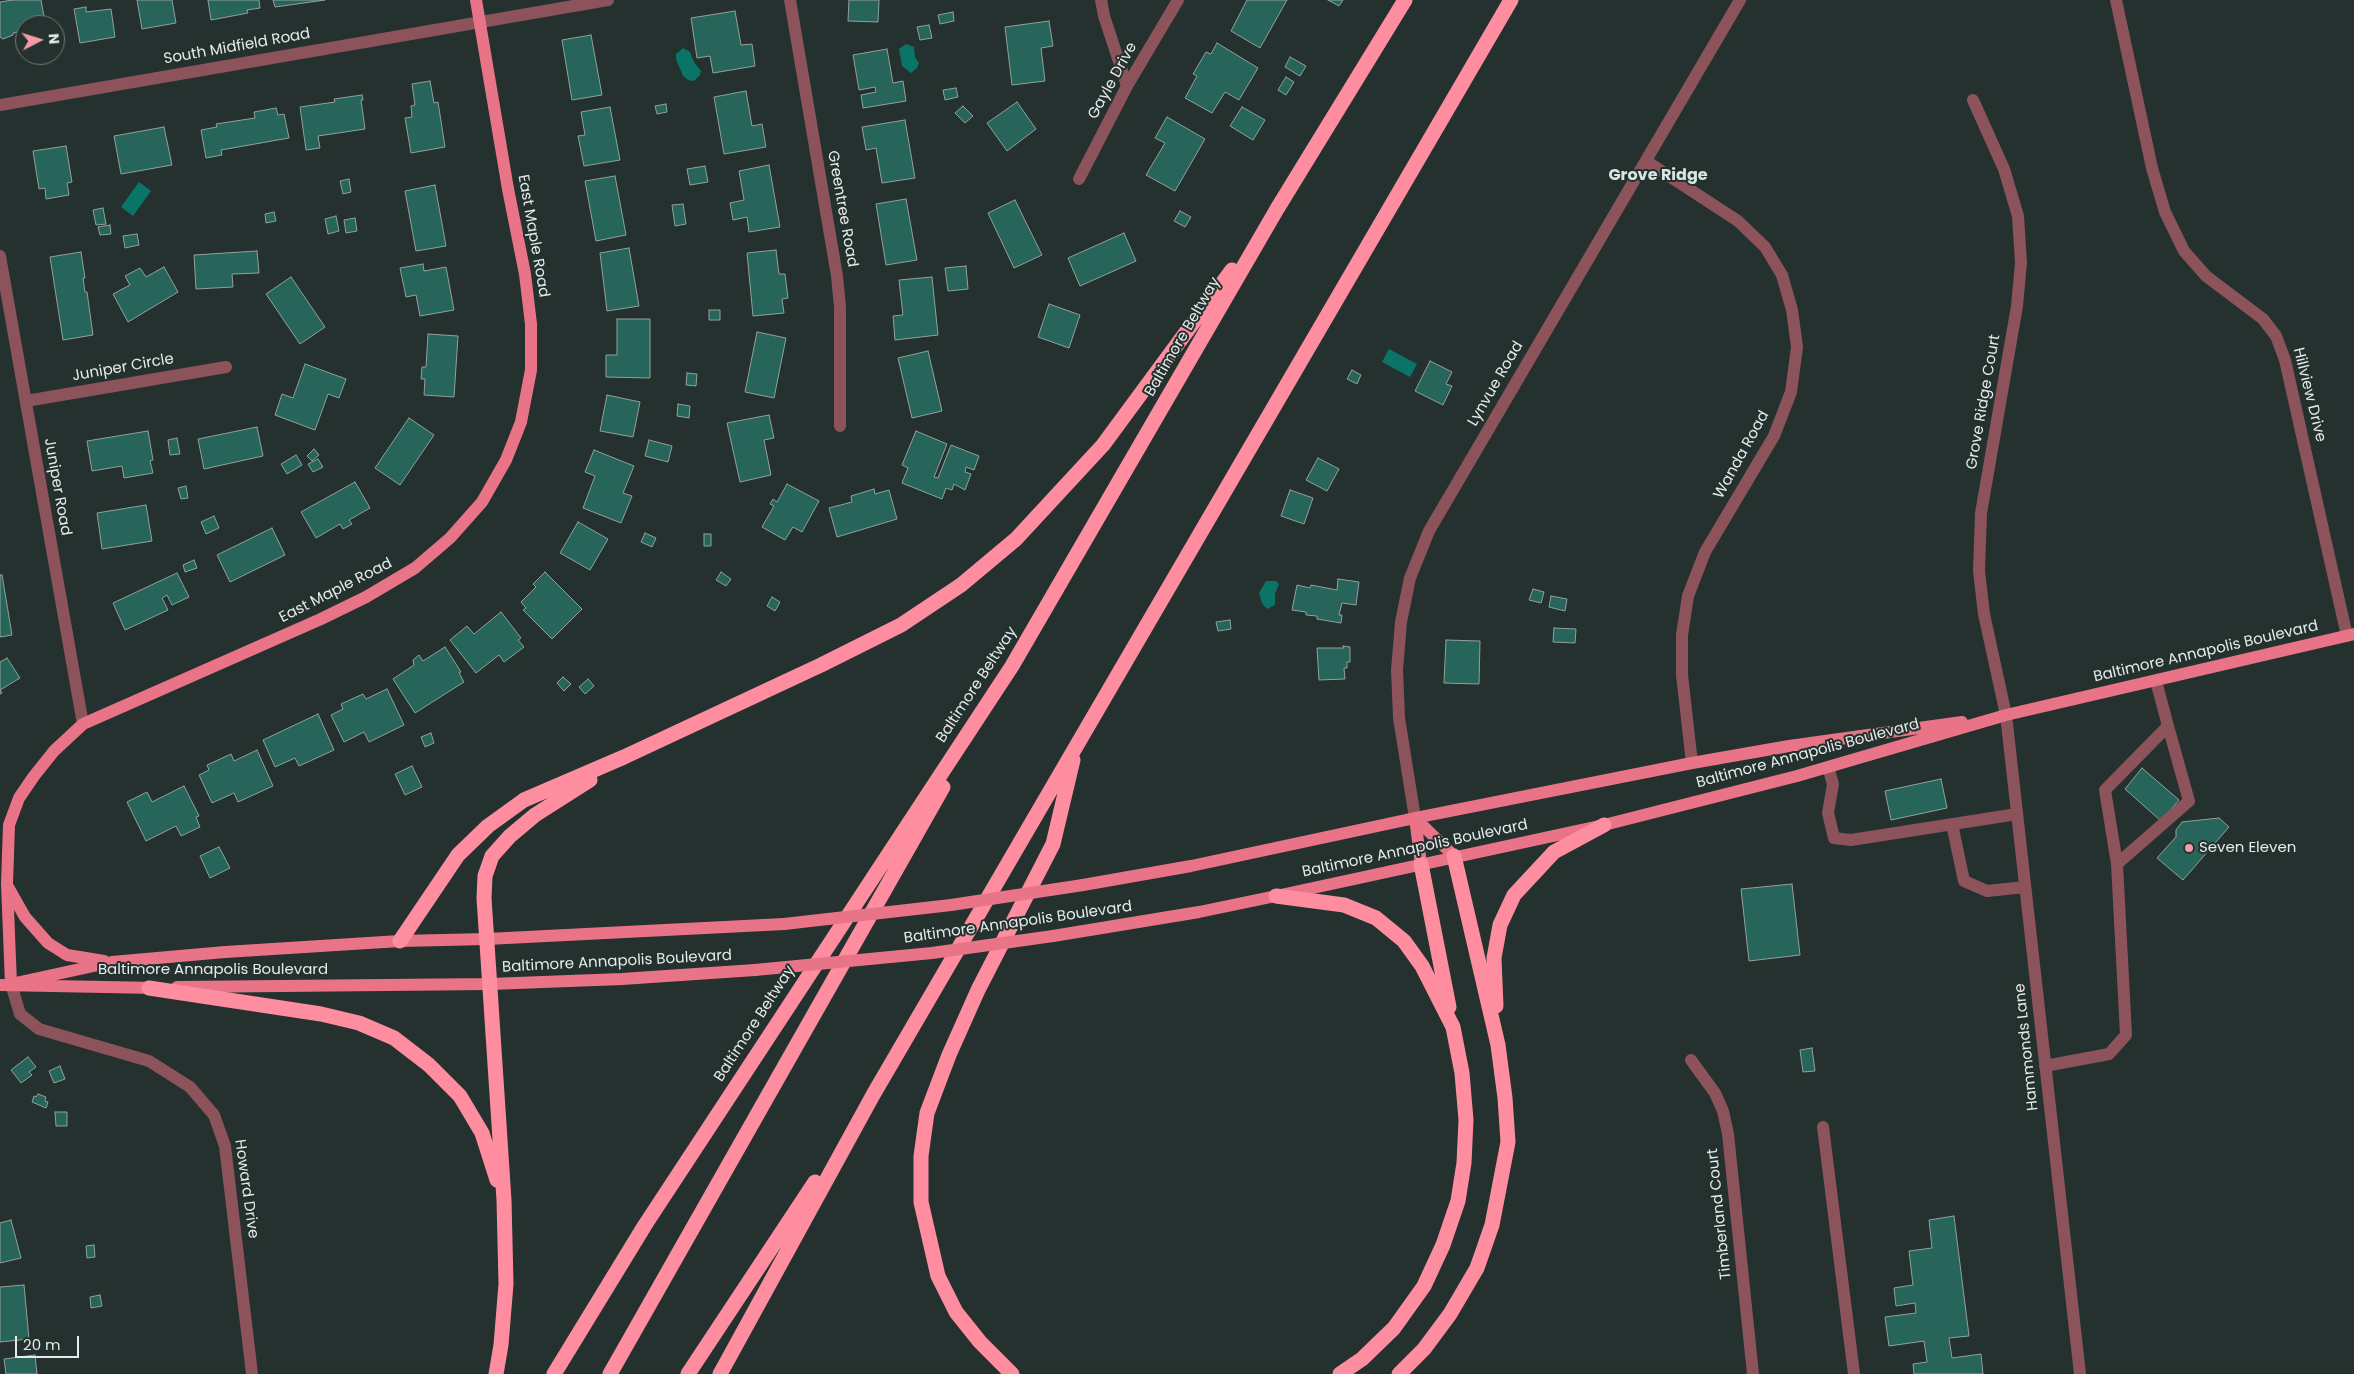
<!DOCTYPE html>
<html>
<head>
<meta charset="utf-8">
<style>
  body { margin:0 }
  #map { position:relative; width:2354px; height:1374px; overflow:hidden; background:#24312e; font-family:Poppins,sans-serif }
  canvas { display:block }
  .north { position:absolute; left:15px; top:15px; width:50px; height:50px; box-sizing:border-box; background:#24312e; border:1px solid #717b79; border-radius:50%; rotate:85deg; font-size:14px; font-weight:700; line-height:20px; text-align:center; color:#e4ebea }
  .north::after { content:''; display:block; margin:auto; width:18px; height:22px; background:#f49aa6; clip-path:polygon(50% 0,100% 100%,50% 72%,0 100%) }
  .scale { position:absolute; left:15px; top:1336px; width:64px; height:22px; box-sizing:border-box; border:2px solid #e4ebea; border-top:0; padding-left:6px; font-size:15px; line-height:18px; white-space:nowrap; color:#e4ebea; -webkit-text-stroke:4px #24312e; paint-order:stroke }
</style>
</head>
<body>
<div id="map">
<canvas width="2354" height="1374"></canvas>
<div class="north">N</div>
<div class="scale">20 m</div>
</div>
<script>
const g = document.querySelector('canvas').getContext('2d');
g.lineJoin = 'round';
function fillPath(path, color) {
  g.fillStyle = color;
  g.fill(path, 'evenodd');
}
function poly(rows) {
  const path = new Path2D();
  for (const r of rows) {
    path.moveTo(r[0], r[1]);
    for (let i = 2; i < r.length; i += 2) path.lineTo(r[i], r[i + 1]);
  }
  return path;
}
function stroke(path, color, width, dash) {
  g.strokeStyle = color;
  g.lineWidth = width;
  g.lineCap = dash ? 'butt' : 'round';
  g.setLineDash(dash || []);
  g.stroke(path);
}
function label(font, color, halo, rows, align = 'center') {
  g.font = font + ' Poppins,sans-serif';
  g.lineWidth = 4;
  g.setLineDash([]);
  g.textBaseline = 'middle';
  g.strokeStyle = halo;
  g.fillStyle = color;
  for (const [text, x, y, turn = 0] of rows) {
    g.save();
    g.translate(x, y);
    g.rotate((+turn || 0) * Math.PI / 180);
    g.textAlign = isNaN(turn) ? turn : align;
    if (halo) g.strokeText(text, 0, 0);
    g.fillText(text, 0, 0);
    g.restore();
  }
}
fillPath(poly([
  [906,44,914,47,915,57,919,63,917,68,911,73,902,66,899,49],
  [683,48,690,52,694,62,701,71,700,75,694,81,688,80,683,76,676,59,676,54],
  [139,182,151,191,133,216,121,207],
  [1389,349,1417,364,1410,377,1382,362],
  [1266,581,1276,581,1279,584,1275,594,1275,605,1267,609,1262,603,1259,593]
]), '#0a7466');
const building = poly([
  [13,0,41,0,45,22,25,25,25,31,13,33,13,35,3,39,0,37,0,2,13,0],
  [137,0,172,0,176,23,142,29,137,0],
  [208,0,259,0,260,8,247,10,248,13,211,20,208,0],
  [273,0,325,0,275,7,273,0],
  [849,0,879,0,878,22,848,21,849,0],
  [1247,0,1287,0,1260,48,1231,31,1247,0],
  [1328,0,1343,0,1339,6,1328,0],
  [86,7,86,12,111,9,115,37,80,43,74,9,86,7],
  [735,11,741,45,752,44,755,66,713,73,710,56,697,58,691,18,735,11],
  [953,12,954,21,940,24,938,15,953,12],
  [1049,21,1053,46,1041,48,1045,81,1012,85,1005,27,1049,21],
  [929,25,932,38,920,40,917,27,929,25],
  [591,35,602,95,572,100,562,40,591,35],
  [1217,43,1258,68,1239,100,1225,92,1212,113,1185,98,1197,76,1193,74,1206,52,1211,54,1217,43],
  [887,49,893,83,903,81,906,101,863,108,861,95,876,92,875,87,859,90,853,55,887,49],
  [1290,57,1306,66,1300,76,1285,67,1290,57],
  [1286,77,1294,82,1286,95,1278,90,1286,77],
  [430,81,434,103,438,102,445,147,411,153,405,118,412,117,411,106,415,105,412,84,430,81],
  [956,88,958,97,945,100,943,90,956,88],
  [746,91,752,126,762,124,766,147,724,154,714,97,746,91],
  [362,95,363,100,361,100,365,129,318,136,320,148,306,150,300,107,335,102,334,99,362,95],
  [1017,102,1036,129,1007,151,987,123,1017,102],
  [666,104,667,112,657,114,655,106,666,104],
  [963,106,973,116,965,123,955,113,963,106],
  [610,107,620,160,584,166,578,136,585,135,581,112,610,107],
  [1242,107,1265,120,1253,140,1230,126,1242,107],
  [276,108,278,115,284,114,289,138,221,150,222,155,206,158,201,130,217,127,216,124,255,118,254,112,276,108],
  [1167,117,1205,139,1175,191,1146,175,1165,143,1155,138,1167,117],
  [905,120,915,178,882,183,876,148,866,150,862,127,905,120],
  [164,127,172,165,121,174,114,136,164,127],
  [66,146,72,182,67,183,69,195,46,199,45,188,39,189,33,151,66,146],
  [769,165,780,227,749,232,747,217,733,220,730,203,744,200,739,171,769,165],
  [705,166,708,182,690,185,687,169,705,166],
  [615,176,626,235,596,241,585,181,615,176],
  [349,179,351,192,343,194,340,181,349,179],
  [435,185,446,246,416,251,405,191,435,185],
  [906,199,917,260,886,265,876,204,906,199],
  [1015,200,1042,255,1014,268,988,213,1015,200],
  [683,204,686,224,675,226,672,205,683,204],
  [103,208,106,224,96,225,93,210,103,208],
  [1180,211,1191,217,1185,227,1174,221,1180,211],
  [274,212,276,221,266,223,265,214,274,212],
  [336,216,339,231,328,234,325,219,336,216],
  [355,218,357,231,346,233,344,220,355,218],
  [110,225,111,234,100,235,98,227,110,225],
  [1124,233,1136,261,1080,286,1068,258,1124,233],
  [137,234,139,245,125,248,123,236,137,234],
  [629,248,639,306,607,311,600,253,629,248],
  [776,250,779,274,785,274,788,298,782,299,784,313,753,316,747,253,776,250],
  [257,251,259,273,232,274,233,287,196,289,194,255,257,251],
  [81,252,85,278,83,278,85,292,87,292,93,335,63,340,50,257,81,252],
  [423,264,424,271,446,267,454,310,420,316,416,295,406,297,400,268,423,264],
  [966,266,968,289,948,291,945,268,966,266],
  [164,267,178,292,128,322,113,294,130,285,125,276,140,268,146,277,164,267],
  [291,277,325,327,300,344,266,294,291,277],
  [932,277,938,335,895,340,893,316,903,315,899,280,932,277],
  [1049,304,1080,315,1069,348,1038,337,1049,304],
  [709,310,720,310,720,320,709,320,709,310],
  [617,319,650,319,650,378,606,377,606,355,617,355,617,319],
  [757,332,786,338,774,398,745,392,757,332],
  [428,334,458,336,454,397,424,395,425,379,421,379,422,367,426,367,428,334],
  [928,351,942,411,912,418,898,358,928,351],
  [1430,361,1452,372,1446,384,1452,386,1443,405,1415,391,1430,361],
  [305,364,346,379,339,398,328,394,315,430,275,415,282,394,293,398,305,364],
  [1352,370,1361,375,1357,384,1347,379,1352,370],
  [687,373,697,374,696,386,686,385,687,373],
  [607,395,640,402,633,437,600,431,607,395],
  [678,404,690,406,689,418,677,416,678,404],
  [769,415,774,438,764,440,771,475,740,482,727,423,769,415],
  [409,418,434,435,400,485,375,468,409,418],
  [257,427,263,456,204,469,198,439,257,427],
  [148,431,153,460,150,461,153,473,124,478,122,466,92,471,87,441,148,431],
  [916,431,947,444,934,477,938,478,951,445,979,456,974,470,966,467,965,472,971,474,965,490,954,484,952,490,946,488,942,499,902,483,908,468,902,465,916,431],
  [177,438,180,454,170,455,168,440,177,438],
  [649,440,672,446,668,462,645,456,649,440],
  [314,449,319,455,312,461,307,456,314,449],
  [594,450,634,466,623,493,632,496,621,523,583,508,595,476,585,472,594,450],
  [296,455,302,465,287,474,281,464,296,455],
  [1318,458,1339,469,1327,491,1306,480,1318,458],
  [318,459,323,467,313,472,308,464,318,459],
  [355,482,370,508,349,520,352,524,343,529,340,524,316,538,301,512,355,482],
  [787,484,819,501,802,532,793,527,785,540,762,527,774,506,770,504,773,499,777,502,787,484],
  [186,486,188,498,181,499,178,488,186,486],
  [874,489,875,494,889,490,897,519,837,537,829,508,852,502,851,496,874,489],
  [1290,490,1313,498,1304,524,1281,516,1290,490],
  [146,505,152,541,102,549,97,513,146,505],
  [214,516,219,528,206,534,201,522,214,516],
  [578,522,608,539,590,570,560,553,578,522],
  [272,528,285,555,230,582,217,555,272,528],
  [645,533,656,538,652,547,641,542,645,533],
  [704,534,711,534,711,546,704,546,704,534],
  [194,560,197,568,185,572,183,565,194,560],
  [545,572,582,609,552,639,523,610,526,608,521,602,536,587,533,584,545,572],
  [721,572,731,579,726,586,716,580,721,572],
  [177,573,189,597,172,605,167,595,162,598,168,610,125,630,113,603,177,573],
  [0,575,2,575,12,635,0,637,0,575],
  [1338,579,1359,582,1356,605,1342,603,1339,615,1342,615,1341,623,1317,619,1317,616,1306,615,1306,612,1292,610,1297,585,1310,588,1311,585,1337,590,1338,579],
  [1533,589,1544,592,1541,603,1529,600,1533,589],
  [1551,596,1567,599,1565,611,1549,607,1551,596],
  [772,597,780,602,775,611,767,606,772,597],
  [501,612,521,638,518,640,524,647,504,662,499,655,476,673,450,640,467,626,474,634,501,612],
  [1230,620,1231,629,1218,631,1216,622,1230,620],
  [1554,628,1576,629,1575,643,1553,642,1554,628],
  [1446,640,1480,641,1479,684,1444,683,1446,640],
  [1343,646,1350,647,1350,662,1347,662,1347,668,1344,668,1345,679,1319,680,1317,648,1344,648,1343,646],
  [445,647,461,672,459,673,464,682,415,713,393,679,414,665,413,660,419,655,423,661,445,647],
  [7,658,20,678,0,690,2,693,0,694,0,662,7,658],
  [563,677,571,684,564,691,557,683,563,677],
  [588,679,594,686,585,694,579,687,588,679],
  [387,689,404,725,369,742,364,732,344,742,331,715,343,709,341,704,363,694,366,699,387,689],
  [318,714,334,750,299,766,295,758,275,767,263,740,318,714],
  [431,733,434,743,425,747,421,737,431,733],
  [257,750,273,786,238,802,234,793,212,803,199,775,209,770,207,765,231,754,234,761,257,750],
  [412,766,422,787,405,795,395,774,412,766],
  [2142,768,2179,800,2161,821,2125,789,2142,768],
  [1941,779,1947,808,1891,820,1885,791,1941,779],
  [184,786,199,816,196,817,200,827,181,836,176,826,146,841,127,802,147,792,152,802,184,786],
  [2219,818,2229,827,2183,880,2157,858,2176,837,2176,830,2182,822,2219,818],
  [219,847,230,868,210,878,200,856,219,847],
  [1792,884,1800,955,1749,961,1741,889,1792,884],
  [1812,1048,1815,1071,1803,1072,1800,1050,1812,1048],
  [28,1057,36,1067,29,1072,32,1075,21,1083,11,1070,28,1057],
  [60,1066,65,1079,54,1083,49,1071,60,1066],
  [38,1094,46,1097,45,1101,48,1102,46,1108,32,1102,34,1096,36,1097,38,1094],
  [55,1112,67,1112,67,1126,56,1126,55,1112],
  [1954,1216,1969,1336,1949,1338,1952,1358,1981,1354,1983,1374,1914,1374,1913,1364,1927,1362,1924,1341,1889,1346,1885,1317,1916,1313,1915,1303,1896,1306,1894,1288,1913,1285,1909,1251,1932,1248,1929,1220,1954,1216],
  [11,1220,21,1258,0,1263,0,1223,11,1220],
  [94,1245,95,1257,87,1258,86,1246,94,1245],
  [24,1285,29,1339,0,1342,0,1287,24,1285],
  [100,1295,102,1306,91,1308,90,1297,100,1295],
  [35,1355,37,1374,6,1374,4,1359,35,1355]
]);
fillPath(building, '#27655a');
stroke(building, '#92a19d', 1);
stroke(poly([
  [790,0,837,276,840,307,840,426],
  [1101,0,1104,16,1127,86],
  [2116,0,2152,168,2165,212,2184,251,2206,276,2263,319,2276,336,2285,360,2347,636],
  [1973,100,2004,169,2018,216,2021,263,2017,306,1981,513,1979,571,1984,614,2006,715,2080,1374],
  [0,105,608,0],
  [1646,161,1738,221,1765,247,1782,275,1792,310,1797,347,1791,392,1774,436,1705,552,1688,596,1682,635,1682,675,1692,763],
  [1079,179,1127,86,1178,0],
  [0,256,83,724],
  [26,401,226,367],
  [1828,767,1833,784,1828,813,1834,838,1851,840,2017,814],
  [1415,818,1399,718,1397,670,1401,622,1410,578,1429,531,1740,0],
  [1952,824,1964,881,1987,891,2025,887],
  [2117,864,2189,801,2168,726],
  [11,984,20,1014,39,1029,149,1061,190,1087,214,1115,225,1146,252,1374],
  [1691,1060,1715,1093,1723,1111,1728,1134,1753,1374],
  [2045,1066,2109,1054,2126,1035,2117,864,2105,790,2168,726,2156,681],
  [1823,1127,1854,1374]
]), '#8d535b', 12);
stroke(poly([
  [1415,818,1454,856],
  [1415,818,1421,864],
  [1083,885,1191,866,1415,818,1692,763,1789,746,1962,722],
  [8,887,25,917,48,943,67,955,104,961],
  [1053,936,1199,912,1276,896,1604,825,1797,776,2006,715,2354,634],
  [11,984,7,884,9,825,19,798,34,776,54,751,83,724,321,619,366,597,415,568,450,538,482,502,506,460,521,422,531,370,531,324,525,274,508,189,476,0],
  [11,984,112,962,225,952,400,941,487,939,784,924],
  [0,985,157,988],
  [177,987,490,984,622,979,755,970]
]), '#e97488', 12);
stroke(poly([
  [1421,864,1449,1007],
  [1276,896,1344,905,1376,918,1404,941,1422,966,1453,1027,1462,1073,1466,1120,1464,1163,1458,1201,1443,1245,1424,1286,1394,1328,1362,1359,1340,1374],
  [400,941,458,855,488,826,524,800,624,757,821,665,901,625,961,585,1016,539,1103,445,1232,270],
  [149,988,321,1014,359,1023,394,1038,429,1065,460,1096,482,1133,497,1180],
  [1496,1006,1494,958,1500,925,1514,895,1554,852,1604,825],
  [496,1374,501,1345,506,1284,504,1200,484,898,485,876,492,856,510,836,535,815,590,780],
  [554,1374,645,1225,1012,666,1277,209,1405,0],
  [610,1374,943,787],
  [688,1374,815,1182],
  [720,1374,873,1095,1511,0],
  [1012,1374,980,1342,956,1312,938,1276,921,1202,921,1156,927,1113,949,1055,978,990,1053,844,1073,760],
  [1399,1374,1424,1349,1450,1314,1477,1268,1492,1225,1508,1142,1505,1098,1498,1045,1454,856]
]), '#fe8e9f', 15);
stroke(poly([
  [784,924,951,905,1083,885],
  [755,970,932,953,1053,936]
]), '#e97488', 12);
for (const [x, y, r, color] of [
  [2189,848,5,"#f49aa6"]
]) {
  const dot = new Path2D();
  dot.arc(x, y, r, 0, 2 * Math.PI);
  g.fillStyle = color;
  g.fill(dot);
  stroke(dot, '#24312e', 2);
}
label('15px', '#e4ebea', '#24312e', [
  ["South Midfield Road",237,47,-10],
  ["Gayle Drive",1113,81,-61],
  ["Greentree Road",842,209,80],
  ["East Maple Road",533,236,80],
  ["Baltimore Beltway",1183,337,-60],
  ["Juniper Circle",123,368,-10],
  ["Lynvue Road",1496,384,-60],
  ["Hillview Drive",2309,395,76],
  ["Grove Ridge Court",1984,402,-80],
  ["Wanda Road",1742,455,-61],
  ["Juniper Road",57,487,80],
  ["East Maple Road",336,591,-27],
  ["Baltimore Annapolis Boulevard",2206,652,-13],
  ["Baltimore Beltway",977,685,-57],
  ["Baltimore Annapolis Boulevard",1808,754,-15],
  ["Baltimore Annapolis Boulevard",1415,849,-12],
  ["Baltimore Annapolis Boulevard",1018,923,-8],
  ["Baltimore Annapolis Boulevard",617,962,-3],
  ["Baltimore Annapolis Boulevard",213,970],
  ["Baltimore Beltway",755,1024,-57],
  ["Hammonds Lane",2027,1047,-96],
  ["Howard Drive",246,1189,82],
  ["Timberland Court",1720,1214,-96]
]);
label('15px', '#e4ebea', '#24312e', [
  ["Seven Eleven",2199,848]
], 'left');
label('bold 16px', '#d6e6e2', '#24312e', [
  ["Grove Ridge",1658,176]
]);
</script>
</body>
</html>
